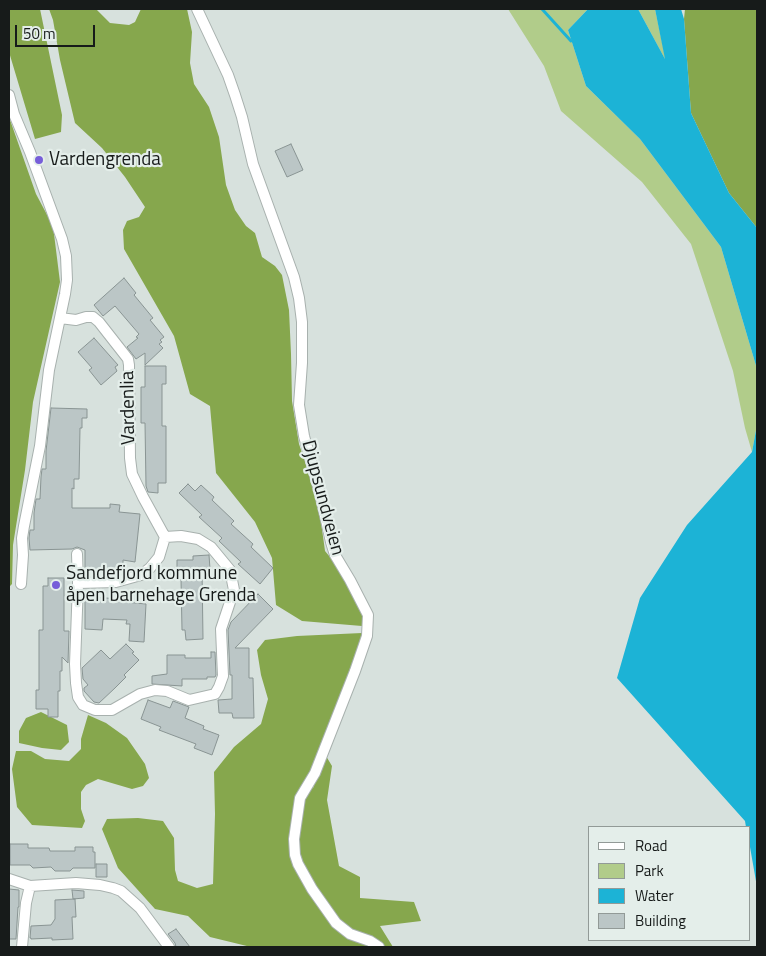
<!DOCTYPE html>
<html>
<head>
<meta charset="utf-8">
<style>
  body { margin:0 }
  #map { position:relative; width:766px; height:956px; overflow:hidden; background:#d7e1dd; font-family:"Titillium Web",sans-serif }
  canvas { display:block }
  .frame { position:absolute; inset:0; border:10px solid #171b1a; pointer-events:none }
  .legend { position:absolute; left:588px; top:826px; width:162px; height:115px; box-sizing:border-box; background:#e4eeea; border:1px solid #929a97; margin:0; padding:6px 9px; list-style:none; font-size:15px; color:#171b1a }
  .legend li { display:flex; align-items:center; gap:10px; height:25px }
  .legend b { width:25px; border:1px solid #929a97 }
  .scale { position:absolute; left:15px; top:25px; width:80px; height:22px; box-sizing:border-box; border:2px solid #171b1a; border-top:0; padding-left:6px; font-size:15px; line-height:18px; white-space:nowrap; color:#171b1a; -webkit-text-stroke:4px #e4eeea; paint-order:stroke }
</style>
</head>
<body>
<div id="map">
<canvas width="766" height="956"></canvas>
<div class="frame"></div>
<ul class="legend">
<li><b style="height:6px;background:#fff"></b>Road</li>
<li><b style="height:14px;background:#b1cc8a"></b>Park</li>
<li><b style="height:14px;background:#1cb3d6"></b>Water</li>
<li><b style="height:14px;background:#bbc6c6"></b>Building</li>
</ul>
<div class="scale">50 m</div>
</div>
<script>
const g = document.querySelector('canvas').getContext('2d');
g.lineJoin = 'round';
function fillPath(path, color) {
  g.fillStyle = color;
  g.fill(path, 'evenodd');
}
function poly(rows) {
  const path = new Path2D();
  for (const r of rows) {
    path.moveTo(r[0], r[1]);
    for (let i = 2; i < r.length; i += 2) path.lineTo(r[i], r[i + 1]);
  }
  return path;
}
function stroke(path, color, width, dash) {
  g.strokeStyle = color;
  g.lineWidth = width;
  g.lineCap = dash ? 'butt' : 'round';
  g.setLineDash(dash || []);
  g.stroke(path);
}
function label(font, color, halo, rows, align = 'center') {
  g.font = font + ' "Titillium Web",sans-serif';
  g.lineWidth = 4.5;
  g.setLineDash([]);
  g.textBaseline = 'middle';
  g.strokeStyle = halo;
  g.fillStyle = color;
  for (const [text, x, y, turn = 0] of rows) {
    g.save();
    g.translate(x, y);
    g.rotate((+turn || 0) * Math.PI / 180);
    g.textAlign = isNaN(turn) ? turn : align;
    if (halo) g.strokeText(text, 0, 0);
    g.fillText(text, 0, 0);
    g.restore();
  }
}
fillPath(poly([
  [508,9,588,9,568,30,586,86,640,139,721,247,757,369,757,425,752,452,745,428,733,371,691,244,642,182,561,111,544,66],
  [638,9,655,9,666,61]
]), '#b1cc8a');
fillPath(poly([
  [9,9,40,9,62,115,61,132,35,139,9,52],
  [49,9,96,9,110,23,129,25,135,22,141,9,187,9,192,32,190,63,194,84,209,107,219,137,226,185,235,210,246,226,255,233,262,257,275,266,282,275,289,310,291,354,292,401,299,444,318,500,325,551,352,584,363,601,362,626,302,621,276,605,272,558,255,522,216,473,210,406,190,394,174,336,124,249,123,230,127,221,139,217,145,207,125,177,102,148,75,123,60,60,53,20],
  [685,9,757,9,757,228,729,193,691,113,684,19],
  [9,117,36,194,53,226,60,282,33,402,25,470,13,545,12,584,9,587],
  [362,633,364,639,306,788,313,788,326,756,332,766,327,800,339,866,360,877,360,898,414,902,421,921,380,926,393,947,251,947,210,937,188,916,155,909,118,868,102,829,107,819,138,818,163,821,174,838,175,870,178,881,197,888,213,884,215,814,214,772,234,747,261,724,268,699,261,675,257,650,265,640,297,636],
  [41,712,67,725,69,742,61,750,42,748,19,743,19,731,26,718],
  [88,715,106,723,127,738,145,764,149,778,143,786,132,789,98,779,86,785,81,792,81,809,85,821,82,828,32,825,17,807,12,769,16,751,31,751,45,759,69,761,81,749,81,739]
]), '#86a74d');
fillPath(poly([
  [588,9,638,9,665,59,655,9,681,9,684,19,691,113,729,193,757,228,757,369,721,247,640,139,586,86,568,30],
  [757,425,757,887,750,847,750,827,746,827,745,821,617,678,640,598,687,525,752,452]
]), '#1cb3d6');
stroke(poly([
  [542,9,571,41]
]), '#1cb3d6', 3);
const building = poly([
  [291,144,303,170,287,177,275,151,291,144],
  [124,278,136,293,134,295,153,318,150,320,164,337,160,340,162,342,159,344,163,348,145,365,145,353,136,359,127,347,138,338,136,337,139,334,115,306,103,316,94,305,124,278],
  [94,338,118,365,115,367,117,371,101,385,89,370,92,368,78,352,94,338],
  [145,366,166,366,166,384,162,384,162,426,166,426,166,483,158,483,158,493,148,492,146,486,145,423,141,423,141,387,145,387,145,366],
  [51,408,87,409,87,418,82,418,82,428,80,428,79,479,74,479,74,489,72,488,72,508,110,508,110,504,120,505,119,512,140,514,135,562,123,560,123,571,85,571,85,550,77,547,72,549,30,550,29,538,30,530,34,530,34,513,36,499,40,499,41,477,42,469,46,469,46,451,51,408],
  [188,484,195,491,201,485,214,497,212,500,234,521,231,524,253,544,251,547,273,568,260,584,238,564,241,562,219,541,222,538,199,517,202,515,179,493,188,484],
  [209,555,210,569,202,569,203,639,186,640,185,630,182,630,181,579,177,579,177,560,193,560,193,556,209,555],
  [48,578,64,578,64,631,69,631,68,663,62,657,62,671,60,671,60,691,58,691,58,717,48,717,48,709,36,709,36,690,39,690,39,630,43,630,43,586,48,586,48,578],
  [258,594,273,609,235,648,249,648,249,678,253,678,254,718,233,718,232,713,219,713,218,700,232,699,232,675,230,675,228,630,231,622,258,594],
  [85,597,125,599,125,602,146,604,144,642,129,641,130,624,126,624,127,620,103,619,102,630,85,629,85,597],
  [126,644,134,652,132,653,139,660,124,675,126,677,115,688,99,703,94,702,84,691,84,688,88,685,83,679,82,668,101,650,110,659,126,644],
  [211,652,215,652,216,675,215,677,207,677,207,679,182,679,182,686,152,684,152,676,167,674,167,655,185,655,185,658,211,658,211,652],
  [148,700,170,708,173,701,189,707,185,718,204,726,203,729,219,735,212,755,194,748,196,744,159,730,161,727,141,719,148,700],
  [10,844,28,844,28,848,49,848,50,851,75,851,75,847,93,847,93,852,95,852,95,868,73,868,70,871,55,871,51,867,33,868,30,865,10,865,10,844],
  [96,864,107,864,107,877,96,877,96,864],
  [9,889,19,890,19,907,18,907,16,939,9,939,9,889],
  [72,890,84,891,84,898,73,899,72,890],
  [75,899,76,917,72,917,73,939,52,940,52,938,31,939,31,938,30,938,31,926,51,925,55,919,55,900,75,899],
  [176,929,190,947,176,947,175,943,168,934,176,929]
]);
fillPath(building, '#bbc6c6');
stroke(building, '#899493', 1);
const street = poly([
  [197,9,228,75,235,95,242,117,253,164,294,277,299,298,302,322,302,363,299,405,304,436,320,494,331,542,335,555,350,580,368,615,367,636,355,671,315,773,300,798,294,839,295,855,298,864,312,889,336,923,350,934,370,941,379,947],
  [9,95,14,114,30,152,62,239,66,256,67,280,65,294,49,370,40,446,24,526,22,538,23,555,21,584],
  [60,318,76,320,86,317,93,317,99,322,128,359,129,365,130,458,132,474,143,497,165,537],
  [77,554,78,583,75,664,76,683,78,697,83,705,95,710,112,710,140,694,155,690,167,691,189,700,215,694,219,687,223,676,221,629,234,590,230,570,211,547,198,539,181,536,165,537,159,557,150,568,141,575,116,582,78,583],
  [9,879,30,886,76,883,100,885,113,888,121,891,140,908,169,947],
  [22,947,26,903,30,886]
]);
stroke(street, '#a8b1ae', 12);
stroke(street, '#fff', 10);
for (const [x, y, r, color] of [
  [39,160,5,"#775ed9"],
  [56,585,5,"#775ed9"]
]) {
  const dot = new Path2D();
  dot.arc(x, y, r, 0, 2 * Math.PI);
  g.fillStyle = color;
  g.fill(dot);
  stroke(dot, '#e4eeea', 2);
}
label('19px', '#171b1a', '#e4eeea', [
  ["Vardengrenda",49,160],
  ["Sandefjord kommune",66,574],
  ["åpen barnehage Grenda",66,596]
], 'left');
label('19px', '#171b1a', '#e4eeea', [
  ["Vardenlia",129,408,-91],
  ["Djupsundveien",322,498,75]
]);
</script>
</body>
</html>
